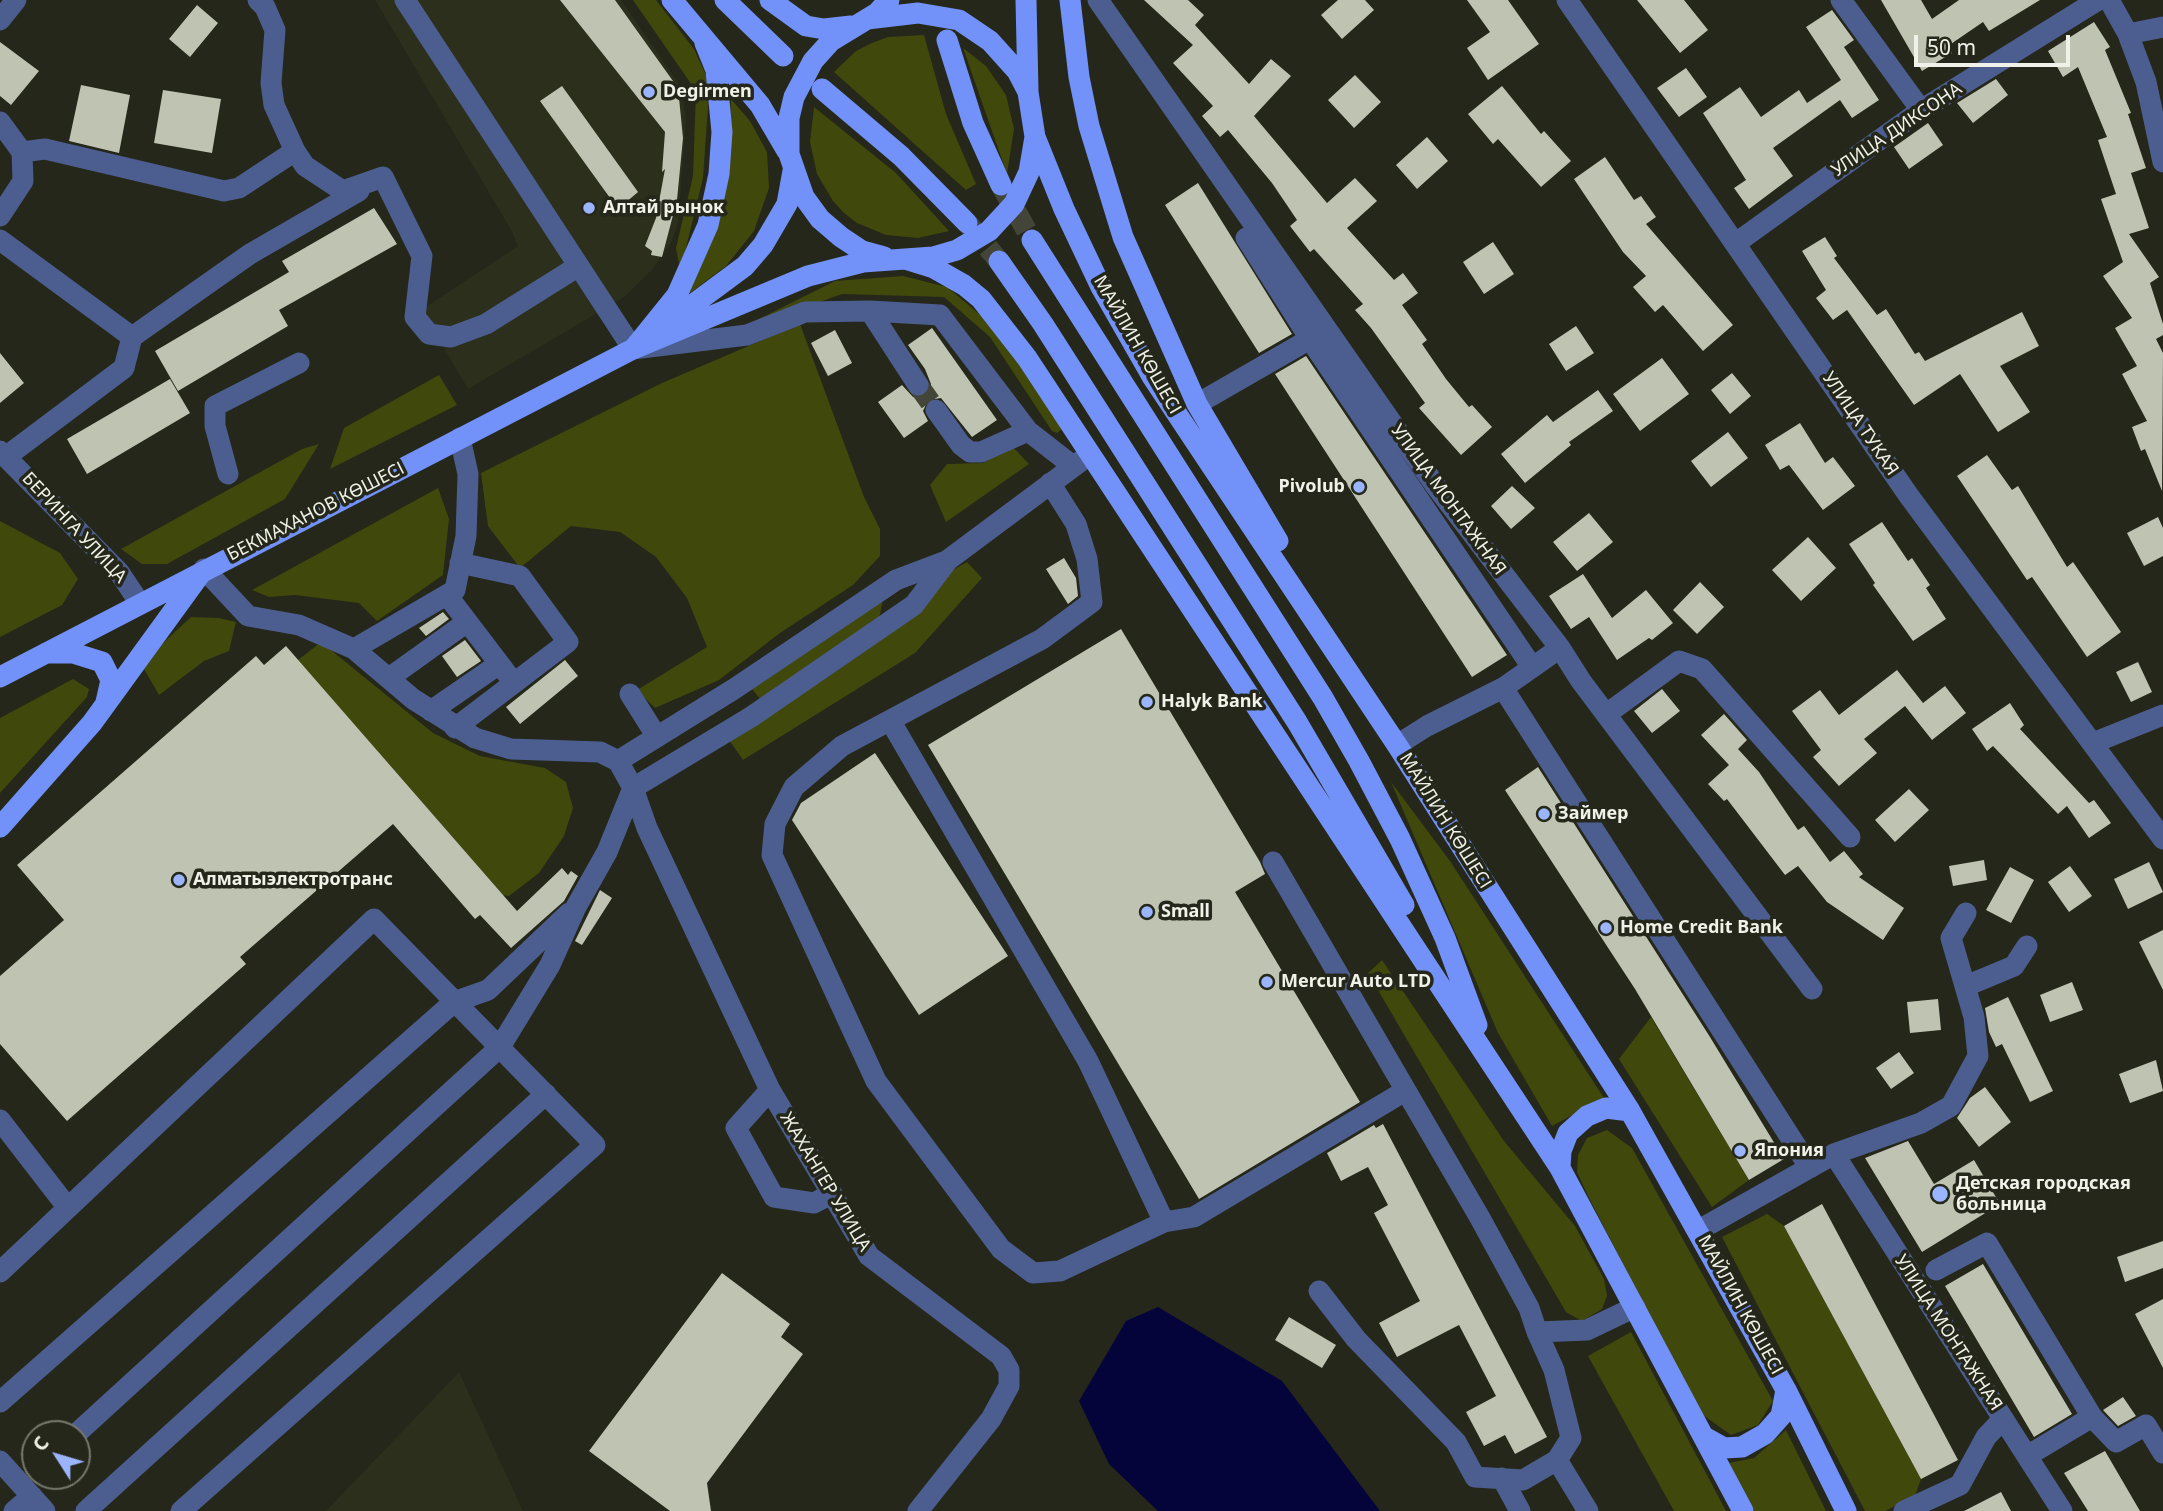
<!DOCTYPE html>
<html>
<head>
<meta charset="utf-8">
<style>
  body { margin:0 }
  #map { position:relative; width:2163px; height:1511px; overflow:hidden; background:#242719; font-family:"Noto Sans",sans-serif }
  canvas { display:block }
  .north { position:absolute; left:21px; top:1420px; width:70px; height:70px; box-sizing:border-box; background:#242719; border:2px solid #76786c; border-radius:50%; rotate:307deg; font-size:19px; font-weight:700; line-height:28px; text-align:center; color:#f0f2e9 }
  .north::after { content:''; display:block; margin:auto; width:24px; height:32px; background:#9bb5fd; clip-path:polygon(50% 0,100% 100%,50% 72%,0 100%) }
  .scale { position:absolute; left:1914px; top:35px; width:156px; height:32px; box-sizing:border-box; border:4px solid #f0f2e9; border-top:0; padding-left:9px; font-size:21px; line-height:24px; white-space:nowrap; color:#f0f2e9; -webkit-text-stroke:5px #242719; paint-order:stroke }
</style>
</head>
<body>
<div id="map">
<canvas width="2163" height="1511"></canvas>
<div class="north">С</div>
<div class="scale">50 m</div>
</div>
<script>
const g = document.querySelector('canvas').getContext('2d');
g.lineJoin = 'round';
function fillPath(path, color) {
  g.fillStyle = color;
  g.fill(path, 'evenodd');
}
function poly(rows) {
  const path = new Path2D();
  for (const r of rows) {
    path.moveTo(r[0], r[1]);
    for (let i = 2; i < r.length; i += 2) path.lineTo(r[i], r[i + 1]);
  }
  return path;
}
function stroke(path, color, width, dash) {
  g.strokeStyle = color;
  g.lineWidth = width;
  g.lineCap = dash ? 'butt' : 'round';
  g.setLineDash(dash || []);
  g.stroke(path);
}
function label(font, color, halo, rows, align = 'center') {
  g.font = font + ' "Noto Sans",sans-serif';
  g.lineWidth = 7;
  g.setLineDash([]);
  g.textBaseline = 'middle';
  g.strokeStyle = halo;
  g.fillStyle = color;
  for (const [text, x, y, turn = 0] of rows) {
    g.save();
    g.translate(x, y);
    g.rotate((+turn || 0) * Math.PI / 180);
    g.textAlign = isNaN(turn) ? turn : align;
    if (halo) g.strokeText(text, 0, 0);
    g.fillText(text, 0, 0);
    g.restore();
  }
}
fillPath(poly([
  [375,0,621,0,682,88,686,120,678,224,671,243,652,270,623,298,468,389,421,310,518,246,511,230],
  [459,1372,523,1511,326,1511]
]), '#2b2f1b');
fillPath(poly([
  [633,0,656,0,694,49,707,77,708,107,703,178,685,252,679,264,676,248,693,176,696,91],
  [924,35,946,114,976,184,966,190,834,72,856,51,872,43,888,37],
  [963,48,986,66,1006,95,1014,129,1007,174],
  [731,99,750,121,767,152,769,188,754,231,726,266,686,296,713,239,728,171],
  [814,107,896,173,949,231,918,238,886,235,857,223,844,213,833,201,817,174,810,142],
  [903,276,947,287,997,329,1062,429,1057,433,1052,431,990,337,944,297,842,294,725,336,835,281],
  [800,324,864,497,880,529,880,556,853,585,780,633,719,680,655,708,637,690,707,647,687,598,656,557,620,532,571,526,520,568,488,526,481,473,662,383],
  [439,375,457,405,330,469,344,428],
  [319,444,285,499,167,564,142,564,121,549,302,449],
  [1011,445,1029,464,946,522,930,485,947,464,983,463],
  [438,488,449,519,443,575,377,621,359,603,295,595,269,597,252,590],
  [0,521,60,553,78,579,62,605,0,637],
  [967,562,982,578,915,653,743,760,729,740,949,572],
  [883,599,879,619,762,701,752,689],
  [191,617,219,618,236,622,229,651,204,661,159,695,144,669,163,643],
  [321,642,433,733,480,756,545,768,566,782,573,808,564,836,539,873,509,896,503,895,298,660],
  [73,679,89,689,87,697,0,793,0,718],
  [1391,782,1450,861,1604,1098,1552,1126,1498,1033],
  [1382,960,1504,1141,1575,1226,1604,1279,1607,1296,1602,1309,1582,1321,1566,1312,1368,973],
  [1651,1017,1749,1180,1712,1207,1619,1059],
  [1607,1130,1632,1148,1773,1401,1758,1425,1731,1435,1700,1413,1588,1196,1577,1172,1578,1155,1587,1138],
  [1767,1214,1784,1226,1921,1479,1915,1496,1885,1511,1865,1511,1722,1237],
  [1631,1332,1726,1511,1674,1511,1588,1356],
  [1786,1430,1826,1511,1754,1511,1729,1463,1754,1458]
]), '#40480c');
fillPath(poly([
  [1158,1307,1282,1381,1380,1511,1158,1511,1109,1464,1079,1401,1126,1321]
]), '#04043a');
fillPath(poly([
  [560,0,615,0,678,88,683,138,677,200,662,257,651,255,652,251,645,246,656,218,665,169,662,172,665,132],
  [1144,0,1188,0,1204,15,1195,25,1249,84,1271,59,1291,76,1254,116,1327,203,1355,178,1377,201,1347,228,1394,280,1403,273,1418,293,1402,305,1427,340,1422,344,1446,379,1469,407,1472,405,1492,427,1461,455,1419,408,1425,403,1371,328,1355,310,1363,304,1314,249,1310,252,1290,226,1297,220,1272,183,1228,130,1220,137,1202,116,1213,106,1173,63,1193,45],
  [1338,0,1365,0,1374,10,1342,39,1321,15],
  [1467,0,1508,0,1539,44,1488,80,1467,48,1490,32],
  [1637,0,1684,0,1708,30,1680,53],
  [1881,0,1921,0,1932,19,1959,0,2040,0,1989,31,1983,22,1948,46,1952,53,1922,71],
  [197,5,218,23,190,57,169,39],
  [1832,10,1854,40,1844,47,1879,100,1852,118,1840,100,1773,148,1793,176,1749,209,1734,188,1746,180,1703,113,1740,87,1761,117,1799,90,1807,103,1841,80,1806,27],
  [2094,22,2110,47,2105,50,2131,113,2128,114,2146,168,2131,173,2149,228,2129,234,2159,277,2150,283,2163,324,2163,335,2156,339,2163,353,2162,491,2145,449,2141,451,2132,427,2147,421,2122,374,2137,366,2115,328,2132,318,2103,276,2123,262,2101,199,2116,194,2098,140,2107,137,2078,67,2063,77,2048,51],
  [0,42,39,71,11,105,0,96],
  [1686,68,1707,97,1679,117,1657,88],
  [1355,75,1381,102,1354,128,1328,100],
  [1996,79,2008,95,1973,123,1957,103],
  [81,85,130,95,119,153,69,141],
  [562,86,638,192,618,209,540,101],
  [1502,86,1541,134,1544,131,1571,161,1541,187,1498,139,1493,144,1468,114],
  [163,90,221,99,212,153,154,143],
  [1928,123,1943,145,1909,169,1894,147],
  [1427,137,1448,161,1417,189,1396,165],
  [1605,157,1634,200,1641,196,1656,217,1646,224,1733,325,1703,351,1663,305,1655,312,1633,287,1646,276,1623,252,1574,179],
  [1198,183,1292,334,1259,353,1165,205],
  [374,208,397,244,279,310,288,326,178,391,155,351,289,272,282,261],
  [1825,237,1837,256,1834,258,1877,315,1886,309,1915,354,1919,352,1925,361,2022,312,2039,346,2000,366,2030,412,1998,432,1960,374,1914,405,1847,310,1833,320,1816,298,1826,290,1802,251],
  [1493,242,1514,274,1484,294,1463,262],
  [1576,326,1594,353,1566,371,1549,344],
  [932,328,997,420,972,437,941,398,928,400,923,411,928,421,904,438,878,402,902,385,913,397,919,398,929,392,931,384,925,369,908,345],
  [835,330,852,363,828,376,811,343],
  [0,353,24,383,0,403],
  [1306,356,1507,655,1472,677,1275,374],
  [1662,358,1689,394,1640,431,1613,394],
  [1732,373,1751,396,1730,414,1711,390],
  [170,379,190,413,87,474,67,439],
  [1598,390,1613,411,1569,442,1571,445,1525,483,1501,454,1547,415,1553,422],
  [1800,423,1825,463,1833,457,1855,486,1823,510,1789,465,1780,470,1765,445],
  [1728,432,1748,458,1711,487,1691,461],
  [1987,455,2012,490,2018,486,2067,567,2073,562,2121,632,2087,657,2032,577,2027,580,1957,476],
  [1512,486,1535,508,1511,529,1491,506],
  [1589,513,1613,542,1577,571,1553,542],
  [2158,517,2163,528,2163,556,2144,566,2127,533],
  [1882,522,1908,561,1912,558,1930,585,1926,588,1946,619,1913,641,1873,585,1875,583,1849,544],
  [1808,537,1836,568,1801,601,1772,570],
  [1064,558,1076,578,1078,596,1068,604,1046,569],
  [1583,574,1612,618,1646,590,1673,623,1652,640,1649,638,1617,660,1589,617,1571,629,1549,596],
  [1700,582,1724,607,1697,634,1673,610],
  [443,612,449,619,426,636,419,628],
  [1121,629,1260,862,1265,874,1235,892,1360,1102,1199,1199,928,745],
  [465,640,481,661,457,677,442,656],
  [286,646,517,911,562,868,568,875,571,871,578,876,564,901,511,948,480,915,475,919,393,824,240,957,246,964,67,1121,0,1044,0,976,64,920,17,865,256,656,264,665],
  [565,660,578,676,520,724,506,707],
  [2138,662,2152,692,2131,702,2116,672],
  [1897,670,1923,703,1945,686,1966,713,1932,740,1905,706,1864,739,1877,753,1839,786,1813,757,1821,750,1792,711,1820,690,1839,715],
  [1662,689,1680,711,1652,733,1634,711],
  [2010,703,2024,725,2020,729,2089,803,2094,800,2111,823,2089,838,2067,806,2058,814,1993,746,1987,751,1972,729],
  [1724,714,1747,740,1738,749,1759,772,1798,830,1804,826,1830,862,1844,851,1863,874,1859,877,1904,908,1883,940,1827,902,1798,866,1785,875,1727,799,1724,801,1708,784,1729,765,1701,735],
  [875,753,1008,956,919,1015,792,820,801,803],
  [1538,767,1710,1037,1784,1159,1749,1180,1635,989,1505,790],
  [1909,789,1929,810,1895,842,1875,820],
  [1984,860,1987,880,1953,886,1949,866],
  [2149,862,2163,892,2128,909,2114,879],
  [2070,866,2092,896,2069,912,2048,882],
  [2010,867,2034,880,2011,923,1986,910],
  [600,890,612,898,582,945,575,941],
  [2163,930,2163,990,2139,942],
  [2072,982,2083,1010,2050,1022,2040,995],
  [2008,997,2053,1091,2030,1102,2002,1044,1996,1047,1989,1032,1985,1008],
  [1938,999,1941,1030,1910,1033,1907,1002],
  [1899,1052,1914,1073,1891,1089,1876,1068],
  [2156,1060,2163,1091,2130,1103,2119,1074],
  [1985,1087,2011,1122,1979,1147,1957,1118,1970,1098],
  [1383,1124,1547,1437,1515,1454,1505,1435,1484,1446,1466,1412,1496,1396,1459,1325,1397,1357,1379,1323,1420,1301,1374,1213,1388,1205,1368,1167,1341,1181,1327,1153,1374,1125,1376,1128],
  [1908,1141,1934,1184,1974,1160,2000,1204,1922,1252,1865,1158],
  [1822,1204,1958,1460,1921,1479,1784,1226],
  [2163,1241,2163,1268,2125,1282,2117,1257],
  [1983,1264,2072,1414,2034,1437,1945,1286],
  [722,1273,790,1324,781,1337,803,1354,707,1483,711,1511,670,1511,589,1451],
  [2163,1299,2163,1368,2135,1314],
  [1289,1317,1336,1345,1322,1368,1275,1340],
  [2123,1397,2136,1416,2118,1426,2103,1410],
  [2105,1451,2140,1511,2088,1511,2064,1473],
  [2001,1492,2011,1511,1964,1511]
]), '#bfc3b2');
stroke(poly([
  [918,385,936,410]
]), '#434538', 21, [21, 10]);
stroke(poly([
  [1001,185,1032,240],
  [968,224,999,261]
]), '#434538', 21, [21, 10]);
stroke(poly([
  [258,0,265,7,275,30,271,83,274,105,295,151,305,166,343,191,383,177,422,256,415,317,429,334,451,337,486,324,577,267],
  [405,0,633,349,747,335,805,312,870,311,940,315,1028,431,1073,466],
  [1098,0,1435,485,1560,648,1581,681,1812,989],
  [1567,0,1909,496,2163,839],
  [1841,0,1921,110],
  [2109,0,2128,34,2146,82,2163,162],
  [0,20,16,0],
  [2128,34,2163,27],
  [0,122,22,152,23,181,0,216],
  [22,152,45,149,224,191,239,188,295,151],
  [1246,238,1310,339,1532,667],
  [0,240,132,337],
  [1736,243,1921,110,2098,0],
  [870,311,918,385],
  [132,337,250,254,359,191],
  [1197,404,1310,339],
  [936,410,961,445,970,452,981,452,1028,431],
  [0,451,119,572,139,602],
  [7,456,124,368,132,337],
  [228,474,215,426,215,406,299,363],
  [1050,483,1076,524,1087,559,1092,602,1042,639,842,746,794,787,775,824,772,855,876,1081,1001,1249,1033,1273,1060,1271,1164,1222],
  [204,569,248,616,299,625,354,649,413,699,475,738,511,749,600,752,618,761,633,788,647,828,770,1090,869,1256,1001,1356,1009,1370,1009,1386,991,1419,918,1511],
  [447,595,514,683],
  [354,649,455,590,466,536,468,474,460,438],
  [389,678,467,622],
  [1503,688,1810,1168],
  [630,694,657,737],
  [431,711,499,664],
  [1608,713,1679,661,1702,669,1850,837],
  [891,722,1088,1061,1164,1222,1194,1217,1405,1091],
  [455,728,568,642,520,576,460,563],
  [2093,743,2163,715],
  [1397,745,1427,726,1503,688,1560,648],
  [618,761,734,689,896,580,946,561],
  [1273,862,1480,1218,1529,1308,1537,1332,1587,1330,1635,1307],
  [1966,986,2014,966,2027,946],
  [770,1090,736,1128,774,1197,814,1203,831,1194],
  [0,1120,68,1208],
  [1834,1154,2062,1511],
  [1699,1230,1834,1154,1921,1123,1951,1106,1978,1056,1974,1017,1951,938,1966,913],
  [1936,1270,1987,1243,2092,1417,2027,1456],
  [0,1272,374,919,595,1145,181,1511],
  [1319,1291,1356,1339,1456,1442,1475,1477,1523,1480,1557,1460,1571,1438,1554,1370,1537,1332],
  [0,1402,454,1002,488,990,569,913],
  [2092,1417,2116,1442,2146,1425,2163,1453],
  [76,1434,500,1047,550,965,576,907,607,852,633,788,751,717,914,605,948,560,1089,455],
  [1557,1460,1588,1511],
  [0,1461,45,1511],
  [1502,1478,1520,1511],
  [14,1511,32,1496],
  [86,1511,546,1094],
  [1904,1511,1960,1485,1986,1437,2003,1419]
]), '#4c5d8f', 21);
stroke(poly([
  [672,0,760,105,787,151],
  [725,0,783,56],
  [770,0,806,26,824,29,851,26],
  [1026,0,1028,90],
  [1070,0,1079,77,1089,126,1123,237,1197,404,1278,541],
  [947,40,973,123,1001,185],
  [822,89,901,156,967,223],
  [1035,137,1064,209,1101,287,1153,378,1397,745,1630,1111,1786,1390,1846,1511],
  [1032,240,1323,698,1359,761,1400,839,1445,938,1477,1025],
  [884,257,862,251,841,237,820,219,804,197,789,154,789,118,794,97,813,61,831,41,877,13,889,0],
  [905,259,934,268,964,285,981,299,1027,358,1560,1168,1743,1511],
  [999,261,1043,324,1297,722,1404,905],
  [660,329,745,266,763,245,787,204,793,171],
  [635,347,677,295,708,225,719,174,722,132,716,70,705,43],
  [46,653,73,653,102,662,111,680,106,702],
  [0,677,633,349,808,276,863,262,933,257,957,250,989,231,1014,204,1029,172,1035,137,1028,92,1017,71,990,41,959,20,918,13,867,19],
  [0,827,92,723,201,573],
  [1560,1168,1561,1151,1568,1133,1587,1116,1606,1108,1630,1111],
  [1706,1438,1724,1448,1742,1447,1765,1434,1781,1416,1786,1390]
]), '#7292f9', 21);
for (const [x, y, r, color] of [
  [649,92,7,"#9bb5fd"],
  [589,208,7,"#9bb5fd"],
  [1359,487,7,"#9bb5fd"],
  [1147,702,7,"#9bb5fd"],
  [1544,814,7,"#9bb5fd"],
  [179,880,7,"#9bb5fd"],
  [1147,912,7,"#9bb5fd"],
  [1606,928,7,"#9bb5fd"],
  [1267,982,7,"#9bb5fd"],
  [1740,1151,7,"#9bb5fd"],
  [1940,1194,9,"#9bb5fd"]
]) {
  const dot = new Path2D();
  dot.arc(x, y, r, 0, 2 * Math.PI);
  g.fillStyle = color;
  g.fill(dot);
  stroke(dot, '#242719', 2.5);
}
label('bold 18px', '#f0f2e9', '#242719', [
  ["Degirmen",663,92],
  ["Алтай рынок",603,208],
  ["Pivolub",1345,487,"right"],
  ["Halyk Bank",1161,702],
  ["Займер",1558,814],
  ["Алматыэлектротранс",193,880],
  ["Small",1161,912],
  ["Home Credit Bank",1620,928],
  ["Mercur Auto LTD",1281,982],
  ["Япония",1754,1151],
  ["Детская городская",1956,1184],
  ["больница",1956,1205]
], 'left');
label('18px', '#f0f2e9', '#242719', [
  ["УЛИЦА ДИКСОНА",1897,130,-34],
  ["МАЙЛИН КӨШЕСІ",1137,345,60],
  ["УЛИЦА ТУКАЯ",1860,424,56],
  ["УЛИЦА МОНТАЖНАЯ",1448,500,54],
  ["БЕКМАХАНОВ КӨШЕСІ",316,512,-27],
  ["БЕРИНГА УЛИЦА",74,528,47],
  ["МАЙЛИН КӨШЕСІ",1445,821,58],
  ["ЖАХАНГЕР УЛИЦА",825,1182,59],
  ["МАЙЛИН КӨШЕСІ",1740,1305,61],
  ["УЛИЦА МОНТАЖНАЯ",1948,1333,57]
]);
</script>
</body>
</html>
